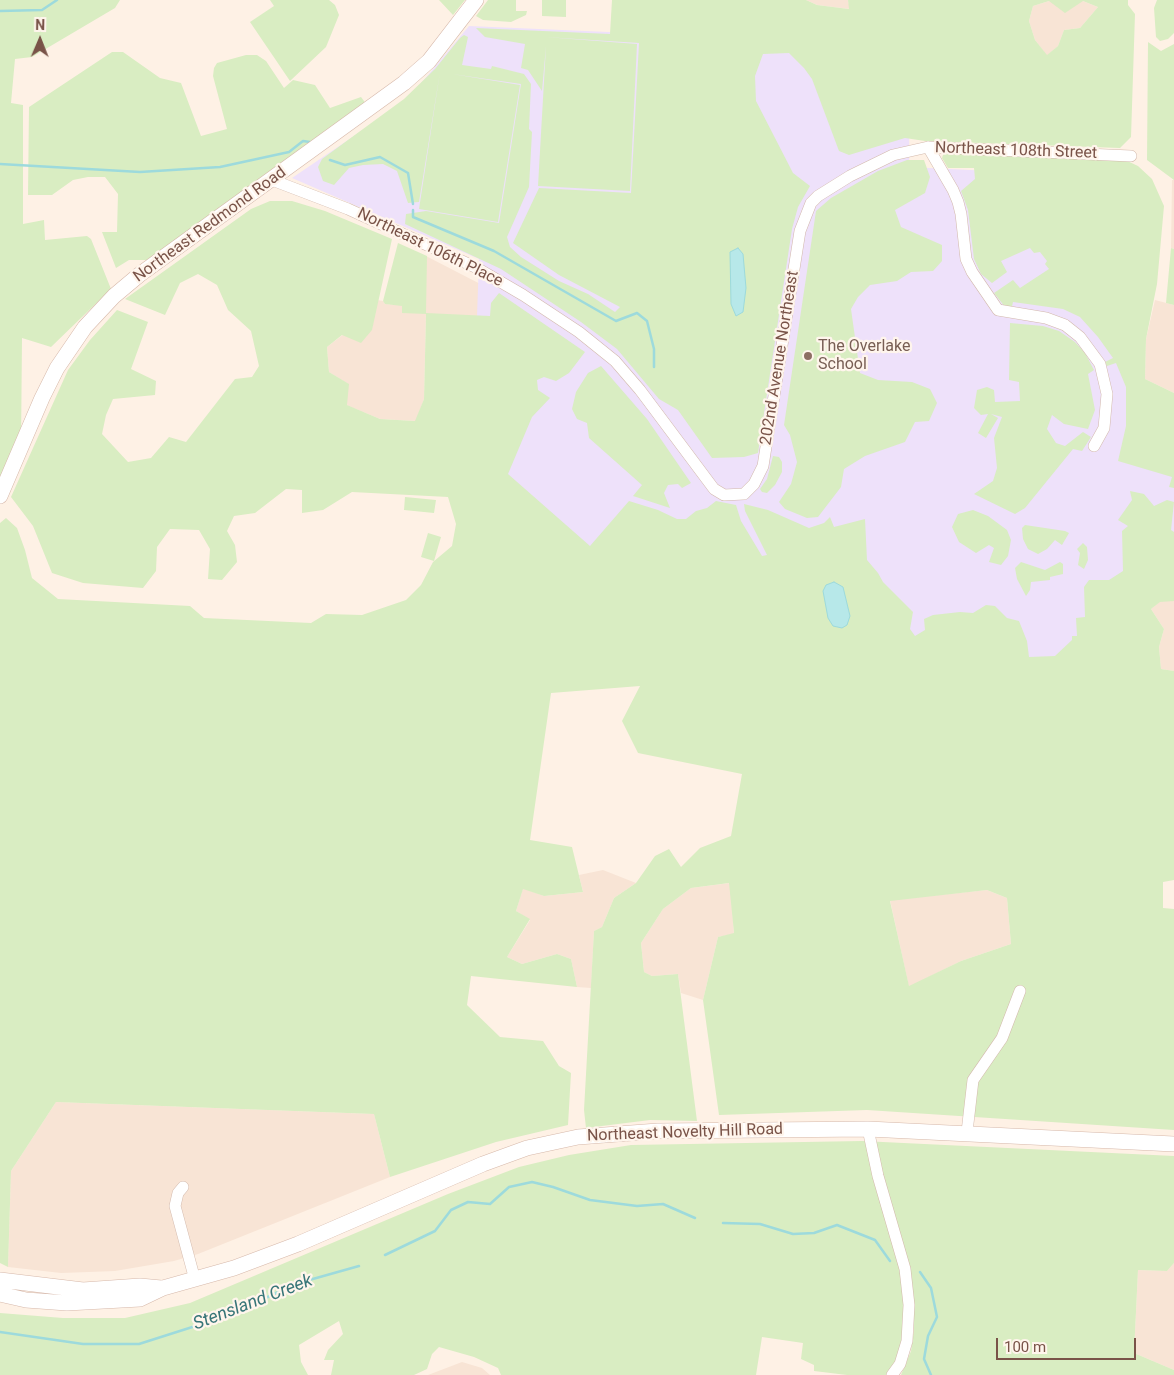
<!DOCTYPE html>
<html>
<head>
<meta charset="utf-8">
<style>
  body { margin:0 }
  #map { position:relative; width:1174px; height:1375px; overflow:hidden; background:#fef1e5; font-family:Roboto,sans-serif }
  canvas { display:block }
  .north { position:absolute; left:15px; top:15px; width:50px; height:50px; -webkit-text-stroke:4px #fff5ec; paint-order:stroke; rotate:1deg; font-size:14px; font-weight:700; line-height:20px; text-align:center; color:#795348 }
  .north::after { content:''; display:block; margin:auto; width:18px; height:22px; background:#795348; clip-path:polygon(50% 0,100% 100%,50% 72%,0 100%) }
  .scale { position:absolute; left:996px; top:1338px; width:140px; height:22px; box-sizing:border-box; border:2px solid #795348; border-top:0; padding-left:6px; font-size:15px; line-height:18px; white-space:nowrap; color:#795348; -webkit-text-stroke:4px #fff5ec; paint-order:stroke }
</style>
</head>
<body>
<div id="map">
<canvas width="1174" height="1375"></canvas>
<div class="north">N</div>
<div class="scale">100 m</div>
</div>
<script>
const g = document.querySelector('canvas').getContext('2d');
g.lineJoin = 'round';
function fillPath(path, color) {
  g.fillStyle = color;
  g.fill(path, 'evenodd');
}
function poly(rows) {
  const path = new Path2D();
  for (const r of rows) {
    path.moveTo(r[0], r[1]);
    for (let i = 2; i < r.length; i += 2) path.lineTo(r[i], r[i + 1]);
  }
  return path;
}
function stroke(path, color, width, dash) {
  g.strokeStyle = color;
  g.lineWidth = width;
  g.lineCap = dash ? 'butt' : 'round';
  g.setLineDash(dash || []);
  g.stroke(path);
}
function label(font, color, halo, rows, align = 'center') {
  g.font = font + ' Roboto,sans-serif';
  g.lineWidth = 4.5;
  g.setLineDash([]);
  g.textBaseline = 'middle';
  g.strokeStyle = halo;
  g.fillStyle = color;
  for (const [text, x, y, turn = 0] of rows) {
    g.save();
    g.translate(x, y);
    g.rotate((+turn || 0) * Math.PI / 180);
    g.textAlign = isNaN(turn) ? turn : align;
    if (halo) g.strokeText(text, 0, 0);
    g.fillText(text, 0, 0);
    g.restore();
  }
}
fillPath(poly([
  [806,0,848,0,850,9,817,5],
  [1049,1,1083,1,1098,7,1080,28,1064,30,1058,46,1047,56,1035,40,1029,21,1033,6],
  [1172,180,1174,180,1174,249,1171,248],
  [426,256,490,289,490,317,426,314,424,399,416,421,380,419,346,405,348,384,329,372,327,347,375,310,377,300,383,301,385,304,402,305,402,312],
  [1155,300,1174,305,1174,393,1145,379,1146,339],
  [1160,601,1174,601,1174,671,1161,669,1159,647,1164,629,1151,609],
  [603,870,636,883,614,898,602,927,594,931,591,988,577,987,571,959,557,954,522,964,507,957,530,920,516,911,523,888,544,896,583,892,579,875],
  [730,883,734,934,718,937,703,1000,681,993,678,974,652,976,644,972,641,943,663,909,691,888],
  [987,890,1007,898,1011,944,961,961,909,987,890,900],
  [56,1102,374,1114,390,1177,198,1254,174,1261,115,1271,89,1272,61,1273,8,1267,11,1171],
  [1174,1263,1174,1370,1134,1353,1138,1270,1167,1271],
  [462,1362,482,1368,490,1375,428,1375]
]), '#f8e4d5');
fillPath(poly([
  [469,26,910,45,909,167,1093,176,1138,452,1174,453,1174,594,1144,594,1143,667,466,629,479,259,292,178,407,100]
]), '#eee1fa');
fillPath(poly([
  [0,0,120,0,115,8,32,57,15,59,11,103,23,105,23,224,44,220,45,240,87,236,91,239,111,289,51,347,22,338,21,445,0,491],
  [270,0,329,0,335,5,339,15,326,47,290,81,250,22,274,6],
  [439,0,465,0,453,15],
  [488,0,516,0,516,11,527,11,526,15,511,22,483,20,476,16],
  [542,0,566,0,566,17,542,16],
  [612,0,806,0,817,5,849,9,848,0,1128,0,1128,5,1135,14,1131,137,1120,148,925,141,905,138,849,155,839,151,812,79,804,68,789,53,763,54,755,76,756,101,793,173,810,186,798,207,792,229,758,453,744,457,712,458,678,410,659,399,617,349,581,322,501,269,405,224,406,214,426,211,499,223,521,84,452,74,520,85,498,222,419,209,440,72,419,202,408,203,397,171,383,164,363,165,349,168,334,185,323,181,318,167,322,159,404,99,435,69,460,38,464,35,468,37,462,65,491,69,492,66,524,74,531,84,529,129,532,132,529,187,507,237,510,247,521,257,559,281,588,294,615,312,620,307,559,275,513,243,539,188,631,193,639,43,545,37,637,44,630,191,538,186,546,46,542,91,528,70,521,68,525,44,485,37,476,28,610,34],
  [1049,1,1065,13,1083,1,1098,7,1080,28,1064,30,1058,46,1047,55,1035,40,1029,21,1033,6],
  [1157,0,1174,0,1174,33,1168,39,1160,41,1156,37,1154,8],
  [1148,42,1161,51,1174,44,1174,180,1147,160],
  [112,52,123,52,160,78,181,83,201,136,227,129,213,76,214,68,217,63,246,55,257,55,266,61,284,88,293,80,315,85,330,108,361,97,367,105,147,260,129,260,116,268,102,232,117,232,118,194,105,177,88,177,73,180,52,195,28,195,29,107],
  [944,152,1123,159,1138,166,1152,179,1164,206,1157,284,1146,339,1145,379,1174,393,1174,488,1169,487,1172,477,1118,461,1126,426,1126,387,1116,363,1107,366,1105,362,1113,358,1098,337,1080,317,1063,309,1013,302,1011,311,1005,307,994,293,1013,280,1020,288,1049,269,1045,264,1047,261,1040,252,1034,253,1030,248,1001,261,1007,272,992,283,981,274,974,259,968,210,961,191,975,179,974,168,948,168,942,158],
  [907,160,924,160,930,177,925,193,895,210,901,227,942,245,942,261,933,271,911,272,897,281,870,285,858,297,851,309,860,373,878,380,912,382,930,389,937,403,929,421,915,422,905,442,865,456,844,469,841,487,818,517,807,518,785,509,779,502,791,484,797,462,790,435,784,425,816,211,831,198,878,171],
  [270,201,292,201,325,211,392,239,372,330,361,343,342,335,327,347,329,372,349,384,347,405,380,419,415,421,424,399,426,314,402,313,402,306,385,304,383,301,398,243,427,256,426,313,490,316,491,303,499,293,585,352,569,373,556,381,544,377,537,380,538,390,550,398,532,417,508,474,590,546,629,501,658,510,677,519,686,519,696,511,707,508,716,501,736,505,741,521,762,556,767,555,745,511,744,504,768,510,809,528,824,523,830,517,834,527,865,519,867,560,878,573,883,582,913,612,910,629,915,636,925,630,924,619,933,615,960,612,973,613,986,605,995,606,1007,618,1019,621,1027,641,1029,657,1055,656,1072,640,1072,636,1077,636,1076,618,1085,617,1084,587,1089,580,1109,580,1123,571,1122,531,1128,526,1118,520,1132,500,1130,491,1144,494,1154,506,1167,500,1174,502,1171,530,1174,532,1174,601,1160,602,1151,609,1164,629,1159,647,1161,669,1174,671,1174,880,1163,882,1163,908,1174,909,1174,1130,867,1110,719,1115,703,1000,718,937,734,933,729,883,691,888,663,909,641,943,644,972,652,976,678,974,697,1121,650,1120,586,1128,584,1110,594,931,602,927,614,898,636,883,655,856,669,849,681,867,700,848,731,836,742,774,638,753,622,721,640,686,551,693,530,840,572,847,583,892,544,896,523,889,516,911,530,919,507,957,522,964,557,954,571,959,577,987,471,976,467,1005,500,1037,543,1041,559,1066,571,1073,568,1125,496,1142,390,1177,374,1114,56,1102,11,1171,8,1267,0,1263,0,523,6,518,17,528,25,550,32,578,58,599,190,606,204,618,311,623,326,614,362,615,406,600,421,585,433,562,452,546,456,524,448,497,352,492,323,510,302,513,302,490,286,489,255,513,234,516,227,531,235,545,237,562,222,580,208,579,210,549,199,530,170,529,157,547,156,571,143,588,83,583,52,573,33,526,11,497,68,370,90,340,117,310,148,322,131,369,156,381,155,395,113,399,106,415,102,434,128,462,151,458,169,437,186,442,235,379,252,377,259,366,251,331,228,310,217,285,198,274,180,283,165,315,125,299,251,209],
  [987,890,1007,898,1011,944,961,961,909,986,890,901],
  [1171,248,1174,249,1174,305,1166,303],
  [1010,323,1043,326,1059,331,1075,342,1085,353,1094,370,1088,374,1095,410,1088,429,1064,424,1052,415,1047,429,1056,443,1065,446,1083,432,1091,437,1082,451,1073,449,1025,508,1015,514,974,494,993,481,997,468,994,438,1002,417,991,414,998,418,986,438,978,433,988,414,981,415,974,408,977,390,987,387,994,390,995,402,1020,401,1019,382,1009,380],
  [601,366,647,419,691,483,682,488,678,484,668,485,664,493,670,508,633,496,642,485,589,438,587,423,577,419,572,409,576,392,588,373],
  [773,456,779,457,782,462,782,472,775,485,767,493,762,492,760,489,767,479],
  [405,497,436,500,434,513,404,510],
  [973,510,988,516,1007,530,1011,540,1008,556,1001,565,989,562,994,548,989,545,976,553,959,542,952,527,958,514],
  [1025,525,1065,531,1069,533,1062,545,1055,540,1047,549,1038,554,1028,549,1023,539,1022,528],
  [428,533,441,537,434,561,421,557],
  [1083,543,1087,547,1088,560,1084,569,1078,565,1080,553,1077,549],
  [1021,562,1045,570,1060,562,1063,564,1063,574,1050,577,1050,580,1031,582,1030,590,1026,596,1017,579,1015,568],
  [862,1141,1174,1156,1174,1263,1167,1271,1138,1270,1134,1353,1174,1370,1174,1375,901,1375,911,1351,914,1330,910,1281,901,1349,892,1371,887,1375,847,1375,814,1371,814,1365,801,1359,803,1343,762,1337,756,1375,501,1375,498,1368,474,1357,439,1347,432,1354,427,1369,414,1375,331,1375,334,1360,324,1360,328,1350,343,1334,339,1321,299,1345,301,1362,308,1375,0,1375,0,1313,63,1318,125,1318,190,1303,448,1194,519,1167,569,1155,631,1145]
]), '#d9edc2');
const water = poly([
  [738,248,743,254,746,288,743,312,736,316,731,304,730,252,738,248],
  [834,582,843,587,850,616,847,625,842,628,833,626,828,618,823,591,826,585,834,582]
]);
fillPath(water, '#b7e8e9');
stroke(water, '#9ddadc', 1);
stroke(poly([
  [0,11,42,10,57,0],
  [330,160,345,165,380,157,408,173,413,204],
  [0,164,140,172,220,167,289,152,303,141,310,142],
  [413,210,413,217,494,251,616,321,637,313,647,321,654,349,654,367],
  [723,1223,760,1224,793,1234,814,1233,837,1225,875,1240,890,1261],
  [385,1255,435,1231,451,1210,468,1202,490,1204,509,1187,532,1182,553,1187,590,1200,637,1206,663,1204,695,1218],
  [920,1272,931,1288,937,1317,928,1336,924,1359,931,1375],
  [0,1332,83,1344,139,1344,230,1315,295,1284,359,1266]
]), '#9ddadc', 2.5);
const street = poly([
  [928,147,953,190,958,202,961,214,966,259,972,272,998,310,1046,318,1065,325,1080,337,1100,364,1107,394,1104,428,1094,446],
  [272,180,348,209,475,267,523,295,579,332,615,361,640,390,714,489,724,495,744,494,754,484,763,466,800,231,811,203,818,196,850,176,893,155,928,147,1131,156],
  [868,1129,878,1176,905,1269,909,1305,907,1341,900,1364,892,1375],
  [967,1132,973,1080,1002,1038,1020,991],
  [183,1187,178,1193,175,1206,195,1280]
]);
const secondary = poly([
  [0,496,42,398,57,368,85,327,114,296,139,275,404,83,429,61,476,0],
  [0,1280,83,1290,140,1286,161,1288],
  [0,1294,26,1300,67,1303,140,1299,163,1288,234,1268,298,1244,483,1164,527,1148,578,1137,658,1131,868,1129,1174,1144]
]);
stroke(street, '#d3b9ac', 12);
stroke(secondary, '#d6b8aa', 16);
stroke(street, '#fff', 11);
stroke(secondary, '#fff', 15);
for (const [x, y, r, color] of [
  [808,356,5,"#8d6e63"]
]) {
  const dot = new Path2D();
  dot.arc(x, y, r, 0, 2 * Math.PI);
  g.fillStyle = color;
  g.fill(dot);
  stroke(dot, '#fff5ec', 2);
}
label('16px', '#795348', '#fff5ec', [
  ["Northeast 108th Street",1016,151,2],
  ["Northeast Redmond Road",210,225,-36],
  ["Northeast 106th Place",430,248,26],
  ["202nd Avenue Northeast",780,358,-81],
  ["Northeast Novelty Hill Road",685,1133,-2]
]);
label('16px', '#785e54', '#fff5ec', [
  ["The Overlake",818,347],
  ["School",818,365]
], 'left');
label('italic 18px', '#377578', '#fff5ec', [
  ["Stensland Creek",253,1303,-21]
]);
</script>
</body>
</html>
